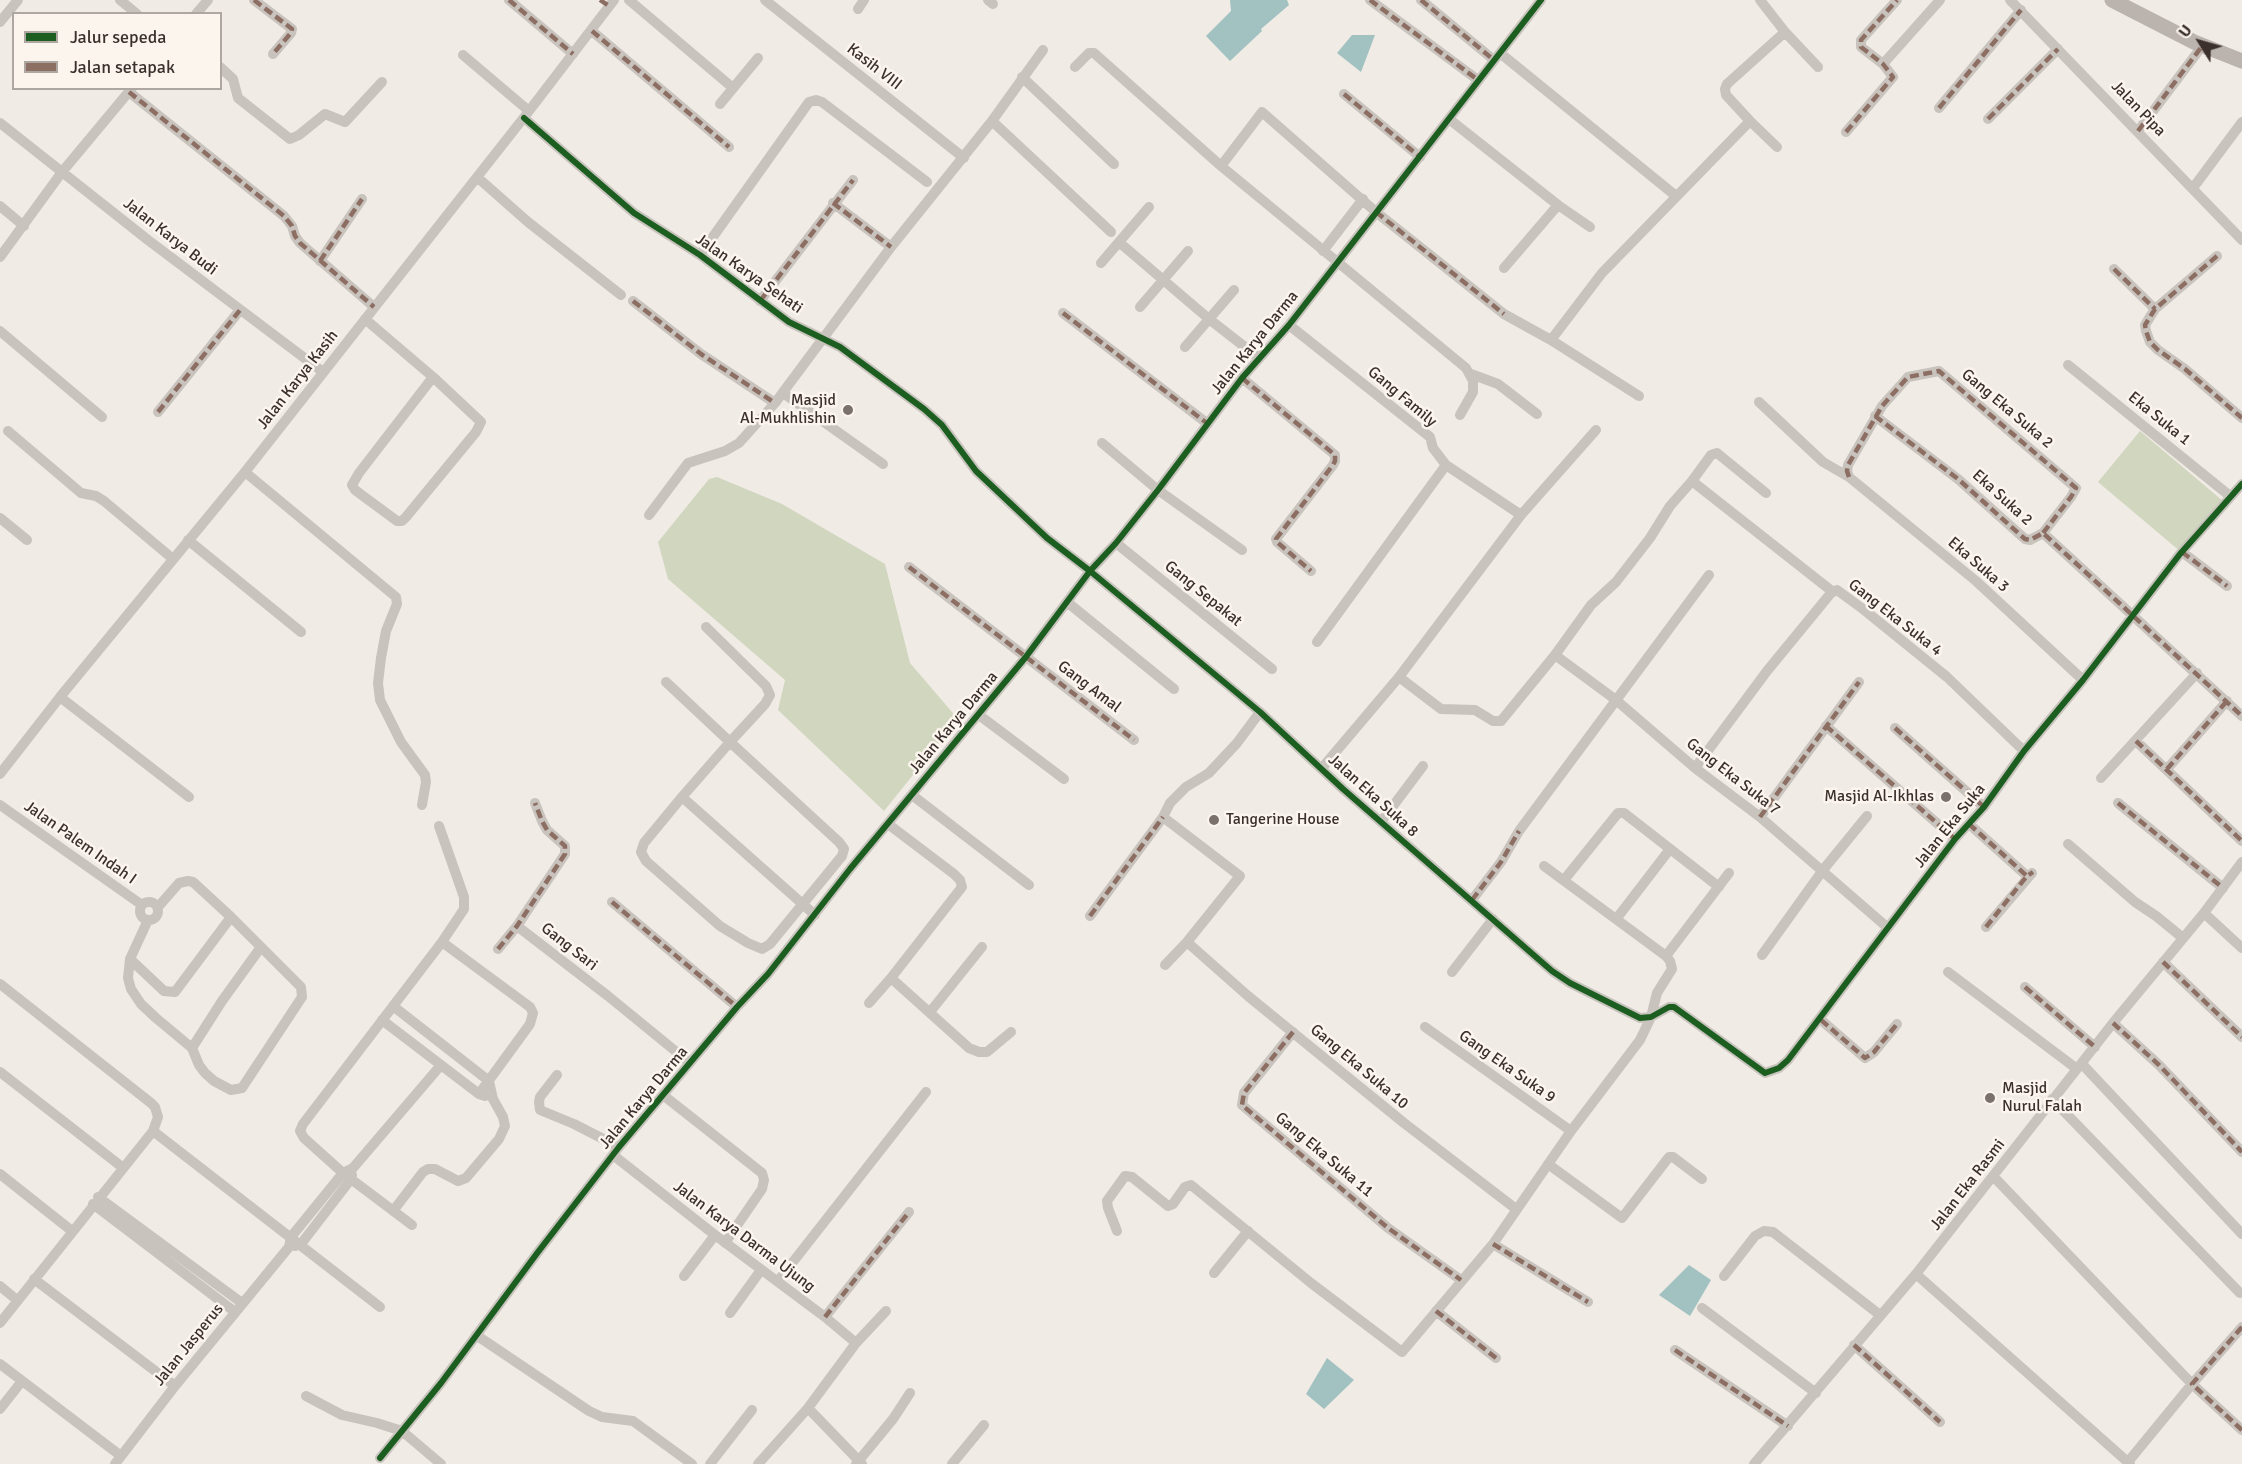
<!DOCTYPE html>
<html>
<head>
<meta charset="utf-8">
<style>
  body { margin:0 }
  #map { position:relative; width:2242px; height:1464px; overflow:hidden; background:#f0ebe5; font-family:Signika,sans-serif }
  canvas { display:block }
  .legend { position:absolute; left:12px; top:12px; width:210px; height:78px; box-sizing:border-box; background:#fbf5ee; border:2px solid #aea6a0; margin:0; padding:8px 10px; list-style:none; font-size:18px; color:#3b302b }
  .legend li { display:flex; align-items:center; gap:12px; height:30px }
  .legend b { width:30px; border:2px solid #aea6a0 }
  .north { position:absolute; left:2170px; top:12px; width:60px; height:60px; -webkit-text-stroke:4px #fbf5ee; paint-order:stroke; rotate:307deg; font-size:16px; font-weight:700; line-height:24px; text-align:center; color:#3b302b }
  .north::after { content:''; display:block; margin:auto; width:21px; height:27px; background:#3b302b; clip-path:polygon(50% 0,100% 100%,50% 72%,0 100%) }
</style>
</head>
<body>
<div id="map">
<canvas width="2242" height="1464"></canvas>
<ul class="legend">
<li><b style="height:8px;background:#1b5e20"></b>Jalur sepeda</li>
<li><b style="height:8px;background:#8d6e63"></b>Jalan setapak</li>
</ul>
<div class="north">U</div>
</div>
<script>
const g = document.querySelector('canvas').getContext('2d');
g.lineJoin = 'round';
function fillPath(path, color) {
  g.fillStyle = color;
  g.fill(path, 'evenodd');
}
function poly(rows) {
  const path = new Path2D();
  for (const r of rows) {
    if (r.length === 3) {
      path.moveTo(r[0] + r[2], r[1]);
      path.arc(r[0], r[1], r[2], 0, 2 * Math.PI);
      continue;
    }
    path.moveTo(r[0], r[1]);
    for (let i = 2; i < r.length; i += 2) path.lineTo(r[i], r[i + 1]);
  }
  return path;
}
function stroke(path, color, width, dash) {
  g.strokeStyle = color;
  g.lineWidth = width;
  g.lineCap = dash ? 'butt' : 'round';
  g.setLineDash(dash || []);
  g.stroke(path);
}
function label(font, color, halo, rows, align = 'center') {
  g.font = font + ' Signika,sans-serif';
  g.lineWidth = 5;
  g.setLineDash([]);
  g.textBaseline = 'middle';
  g.strokeStyle = halo;
  g.fillStyle = color;
  for (const [text, x, y, turn = 0] of rows) {
    g.save();
    g.translate(x, y);
    g.rotate((+turn || 0) * Math.PI / 180);
    g.textAlign = isNaN(turn) ? turn : align;
    if (halo) g.strokeText(text, 0, 0);
    g.fillText(text, 0, 0);
    g.restore();
  }
}
fillPath(poly([
  [2140,431,2223,501,2181,552,2098,482],
  [717,477,782,504,885,564,910,663,958,719,884,811,778,710,785,680,668,579,658,542,709,479]
]), '#d1d6bf');
fillPath(poly([
  [1230,0,1287,0,1289,5,1261,29,1262,31,1230,61,1206,36,1231,11],
  [1352,35,1375,35,1361,72,1337,53],
  [1689,1265,1711,1280,1690,1316,1659,1295],
  [1327,1358,1354,1380,1324,1409,1306,1394]
]), '#a1c2c1');
stroke(poly([
  [120,0,137,14],
  [254,0,292,29,291,33,273,54],
  [509,0,573,54],
  [629,0,733,88],
  [765,0,964,158],
  [988,0,993,4],
  [1370,0,1478,80],
  [1421,0,1494,60],
  [1760,0,1785,32,1818,67],
  [2010,0,2242,240],
  [858,9,864,0],
  [196,14,208,0],
  [0,22,18,0],
  [592,31,729,147],
  [1500,53,1676,196],
  [463,55,529,111],
  [1883,64,1940,0],
  [220,67,233,79,238,98,290,139,299,135,325,114,345,122,382,82],
  [1075,67,1089,53,1094,53,1221,166,1466,368,1473,381,1473,392,1460,415],
  [1022,77,1114,164],
  [129,92,284,216,292,226,295,236,300,243,374,307],
  [1344,94,1420,157],
  [720,104,758,58],
  [1939,108,2021,10],
  [524,118,634,213,700,255,789,322,840,347,924,409,942,425,976,471,1047,538,1090,571,1260,712,1343,789,1552,971,1570,983,1640,1018,1651,1017,1669,1007,1674,1007,1765,1073,1779,1068,1788,1060,1955,839,1984,807,2024,751,2083,680,2180,554,2242,484],
  [1449,119,1558,205,1590,227],
  [1988,119,2058,49],
  [992,121,1111,232],
  [1750,121,1777,147],
  [0,123,148,240,323,372],
  [2138,131,2203,45],
  [1846,132,1893,77,1883,64,1861,47,1861,40,1897,0],
  [1221,166,1262,112,1376,212,1504,314,1551,340,1639,396],
  [477,177,528,222,621,295],
  [2193,188,2242,122],
  [833,203,891,247],
  [0,206,24,226],
  [1120,243,1209,319,1259,358],
  [1323,251,1363,199],
  [700,255,809,102,816,100,822,102,927,182],
  [2217,256,2155,309,2145,325,2146,331,2150,342,2158,350,2185,369,2242,418],
  [0,257,62,172,132,88],
  [320,261,362,199],
  [1101,263,1149,207],
  [1504,268,1558,205],
  [2114,269,2155,309],
  [633,301,701,354,775,403],
  [760,301,853,180],
  [1140,307,1188,251],
  [1063,313,1208,424],
  [365,319,433,377,481,422,476,432,406,517,402,521,397,521,355,490,352,485,359,473,433,377],
  [1289,325,1430,437,1433,448,1446,465,1521,515],
  [0,331,102,417],
  [1551,340,1602,273,1750,121,1726,95,1725,89,1727,84,1785,32],
  [1185,347,1234,290],
  [2068,365,2230,496],
  [1471,374,1498,384,1537,414],
  [1242,378,1335,455,1335,461,1333,465,1276,539,1277,542,1311,571],
  [783,393,883,464],
  [1759,402,1823,462,1849,477,1976,581,2083,680],
  [158,412,240,310],
  [1875,416,1958,479,2025,539,2030,540,2043,533,2242,716],
  [8,431,81,493,96,496,104,501,173,559],
  [1102,443,1158,490,1242,550],
  [245,472,396,597,397,604,386,631,381,658,378,683,380,700,401,742,425,775,426,782,422,805],
  [1849,477,1847,471,1848,465,1882,406,1908,377,1939,371,2076,488,2071,497,2043,533],
  [1766,493,1717,453,1711,455,1692,481,1833,592],
  [649,515,688,463,725,451,739,443,775,403,891,247,992,121,1043,50],
  [0,518,27,540],
  [188,540,301,632],
  [1116,543,1272,669],
  [2182,552,2227,586],
  [909,567,1134,740],
  [1067,602,1174,689],
  [1317,642,1446,465],
  [1555,655,1616,700,1695,768,1760,817,1888,928],
  [1399,677,1441,709,1475,710,1493,721,1501,721,1555,655,1591,605,1616,582,1650,538,1670,506,1692,481],
  [666,682,730,742,839,842,844,849,842,856,770,944,762,949,748,943,720,926,646,861,641,852,644,843,682,797,730,742,765,704,770,695,766,686,706,627],
  [60,697,189,797],
  [979,715,1064,779],
  [1826,726,1955,839],
  [1895,728,1984,807],
  [2136,741,2242,841],
  [1322,768,1399,677,1521,515,1596,430],
  [1695,768,1767,671,1831,593,1837,590,1863,609,1947,677,2024,751],
  [2167,769,2227,701],
  [0,774,60,697,245,472,529,111,614,0],
  [2101,778,2197,673],
  [912,795,1029,885],
  [682,797,815,915],
  [2118,803,2223,888],
  [0,805,142,905],
  [1163,817,1240,876,1187,942,1165,965],
  [1760,817,1859,682],
  [1381,822,1423,766],
  [1969,824,2027,876],
  [2068,844,2135,902,2156,916,2183,938],
  [1564,880,1618,813,1624,813,1719,887],
  [1472,900,1501,862,1519,831,1709,575],
  [149,911,9],
  [612,902,737,1007],
  [2204,913,2242,948],
  [1090,916,1163,817,1170,803,1186,787,1209,773,1237,743,1260,712],
  [1617,918,1670,849],
  [148,920,130,959,128,978,131,989,141,1004,156,1018,192,1048,199,1065,205,1073,214,1081,231,1090,242,1088,298,1003,302,997,301,987,231,917,193,882,188,881,179,883,158,907],
  [517,926,608,996,690,1063],
  [1986,927,2032,873],
  [442,942,530,1007,533,1013,530,1024,479,1094],
  [1187,942,1248,996,1404,1123,1516,1209],
  [498,949,517,926,565,854,565,846,547,830,542,821,535,803],
  [1762,955,1823,870,1867,816],
  [1666,956,1729,873],
  [130,959,164,991,175,992,231,917],
  [2163,962,2242,1037],
  [1452,972,1493,919],
  [1948,972,2077,1069],
  [891,978,969,1048,979,1052,987,1052,1011,1032],
  [0,984,151,1103,155,1107,158,1117,153,1131,0,1323],
  [2025,987,2095,1047],
  [869,1003,891,978,962,887,960,880,954,874,888,824],
  [393,1006,489,1081,493,1099,503,1117,505,1126,499,1139,466,1178,458,1181,435,1169,428,1169,423,1172,393,1211],
  [930,1012,982,947],
  [382,1020,479,1094,485,1096],
  [1821,1020,1865,1058,1874,1052,1897,1024],
  [2113,1023,2159,1065,2242,1152],
  [1425,1027,1571,1131],
  [1293,1032,1244,1093,1242,1105,1388,1228,1461,1280],
  [192,1048,222,1001,261,947],
  [2082,1064,2242,1234],
  [0,1072,122,1167],
  [557,1075,540,1097,539,1102,540,1110,574,1124,619,1147],
  [663,1095,762,1173,764,1180,762,1189,725,1243],
  [2052,1099,2240,1293],
  [153,1131,380,1307],
  [613,1155,715,1235,825,1317,856,1343],
  [1548,1164,1622,1218,1669,1157,1673,1157,1702,1179],
  [0,1174,72,1231],
  [1994,1177,2192,1384,2242,1430],
  [98,1197,242,1303],
  [93,1204,235,1312],
  [412,1225,343,1173,304,1138,300,1131,303,1124,442,942,464,909,464,897,439,826],
  [1117,1231,1108,1208,1107,1201,1125,1176,1132,1177,1168,1206,1173,1204,1185,1187,1191,1185,1311,1283,1402,1352,1493,1244,1571,1131,1640,1040,1651,1017,1657,993,1672,969,1670,961,1666,956,1544,866],
  [1493,1244,1588,1302],
  [295,1246,301,1244,351,1179,352,1175],
  [1214,1273,1248,1231],
  [1916,1274,2130,1464],
  [684,1276,715,1235],
  [1724,1276,1755,1236,1764,1231,1773,1232,1880,1315],
  [34,1279,175,1386],
  [778,1281,926,1092],
  [0,1286,17,1300],
  [1702,1308,1816,1393],
  [1436,1311,1496,1358],
  [730,1313,761,1270],
  [825,1317,909,1212],
  [476,1335,589,1411,602,1417,633,1421,692,1464],
  [1854,1345,1940,1422],
  [1675,1350,1788,1426],
  [0,1364,121,1456],
  [306,1396,342,1415,377,1423,402,1431,441,1464],
  [808,1408,862,1464],
  [0,1409,22,1381],
  [380,1458,441,1383,538,1252,619,1147,737,1007,768,974,850,869,1025,658,1090,571,1116,543,1158,490,1242,378,1289,325,1541,0],
  [2128,1462,2192,1384,2242,1327],
  [115,1464,175,1386,289,1247,291,1237,343,1173,353,1168,441,1065],
  [710,1464,752,1410],
  [758,1464,808,1408,856,1343,886,1311],
  [856,1464,893,1419,910,1393],
  [952,1464,984,1425],
  [1754,1464,1916,1274,2113,1023,2204,913,2242,862]
]), '#c9c3be', 10);
stroke(poly([
  [2112,0,2194,42,2242,61]
]), '#bab3ae', 15);
stroke(poly([
  [254,0,292,29,291,33,273,54],
  [509,0,573,54],
  [600,0,609,6],
  [1370,0,1478,80],
  [1421,0,1494,60],
  [592,31,729,147],
  [129,92,284,216,292,226,295,236,300,243,374,307],
  [1344,94,1420,157],
  [1939,108,2021,10],
  [1988,119,2058,49],
  [2138,131,2203,45],
  [1846,132,1893,77,1883,64,1861,47,1861,40,1897,0],
  [833,203,891,247],
  [1376,212,1504,314],
  [2217,256,2155,309,2145,325,2146,331,2150,342,2158,350,2185,369,2242,418],
  [320,261,362,199],
  [2114,269,2155,309],
  [633,301,701,354,775,403],
  [760,301,853,180],
  [1063,313,1208,424],
  [1242,378,1335,455,1335,461,1333,465,1276,539,1277,542,1311,571],
  [158,412,240,310],
  [1875,416,1958,479,2025,539,2030,540,2043,533,2242,716],
  [1849,477,1847,471,1848,465,1882,406,1908,377,1939,371,2076,488,2071,497,2043,533],
  [2182,552,2227,586],
  [909,567,1134,740],
  [1826,726,1955,839],
  [1895,728,1984,807],
  [2136,741,2242,841],
  [2167,769,2227,701],
  [2118,803,2223,888],
  [1760,817,1859,682],
  [1969,824,2027,876],
  [1472,900,1501,862,1519,831],
  [612,902,737,1007],
  [1090,916,1163,817],
  [1986,927,2027,876,2033,872],
  [498,949,517,926,565,854,565,846,547,830,542,821,535,803],
  [2163,962,2242,1037],
  [2025,987,2095,1047],
  [1821,1020,1865,1058,1874,1052,1897,1024],
  [2113,1023,2159,1065,2242,1152],
  [1293,1032,1244,1093,1242,1105,1388,1228,1461,1280],
  [1493,1244,1588,1302],
  [1436,1311,1496,1358],
  [825,1317,909,1212],
  [2242,1327,2192,1384,2242,1430],
  [1854,1345,1940,1422],
  [1675,1350,1788,1426]
]), '#8d6e63', 4.5, [9, 4.5]);
stroke(poly([
  [524,118,634,213,700,255,789,322,840,347,924,409,942,425,976,471,1047,538,1090,571,1260,712,1343,789,1552,971,1570,983,1640,1018,1651,1017,1669,1007,1674,1007,1765,1073,1779,1068,1788,1060,1955,839,1984,807,2024,751,2083,680,2180,554,2242,484],
  [380,1458,441,1383,538,1252,619,1147,737,1007,768,974,850,869,1025,658,1090,571,1116,543,1158,490,1242,378,1289,325,1541,0]
]), '#1b5e20', 6);
for (const [x, y, r, color] of [
  [848,410,6,"#7a716c"],
  [1946,797,6,"#7a716c"],
  [1214,820,6,"#7a716c"],
  [1990,1098,6,"#7a716c"]
]) {
  const dot = new Path2D();
  dot.arc(x, y, r, 0, 2 * Math.PI);
  g.fillStyle = color;
  g.fill(dot);
  stroke(dot, '#fbf5ee', 2);
}
label('16px', '#3b302b', '#fbf5ee', [
  ["Kasih VIII",874,67,38],
  ["Jalan Pipa",2138,109,46],
  ["Jalan Karya Budi",170,237,38],
  ["Jalan Karya Sehati",749,274,35],
  ["Jalan Karya Darma",1255,343,-51],
  ["Jalan Karya Kasih",298,380,-52],
  ["Gang Family",1402,397,40],
  ["Gang Eka Suka 2",2007,409,40],
  ["Eka Suka 1",2159,419,39],
  ["Eka Suka 2",2002,498,42],
  ["Eka Suka 3",1978,565,41],
  ["Gang Sepakat",1203,594,39],
  ["Gang Eka Suka 4",1895,618,38],
  ["Gang Amal",1089,687,37],
  ["Jalan Karya Darma",954,723,-50],
  ["Gang Eka Suka 7",1733,777,38],
  ["Jalan Eka Suka 8",1373,796,42],
  ["Jalan Eka Suka",1950,826,-51],
  ["Jalan Palem Indah I",80,843,35],
  ["Gang Sari",569,947,38],
  ["Gang Eka Suka 10",1359,1067,40],
  ["Gang Eka Suka 9",1507,1067,35],
  ["Jalan Karya Darma",644,1098,-50],
  ["Gang Eka Suka 11",1324,1155,40],
  ["Jalan Eka Rasmi",1968,1185,-52],
  ["Jalan Karya Darma Ujung",744,1237,37],
  ["Jalan Jasperus",189,1345,-51]
]);
label('16px', '#3b302b', '#fbf5ee', [
  ["Masjid",836,401],
  ["Al-Mukhlishin",836,419],
  ["Masjid Al-Ikhlas",1934,797],
  ["Tangerine House",1226,820,"left"],
  ["Masjid",2002,1089,"left"],
  ["Nurul Falah",2002,1107,"left"]
], 'right');
</script>
</body>
</html>
